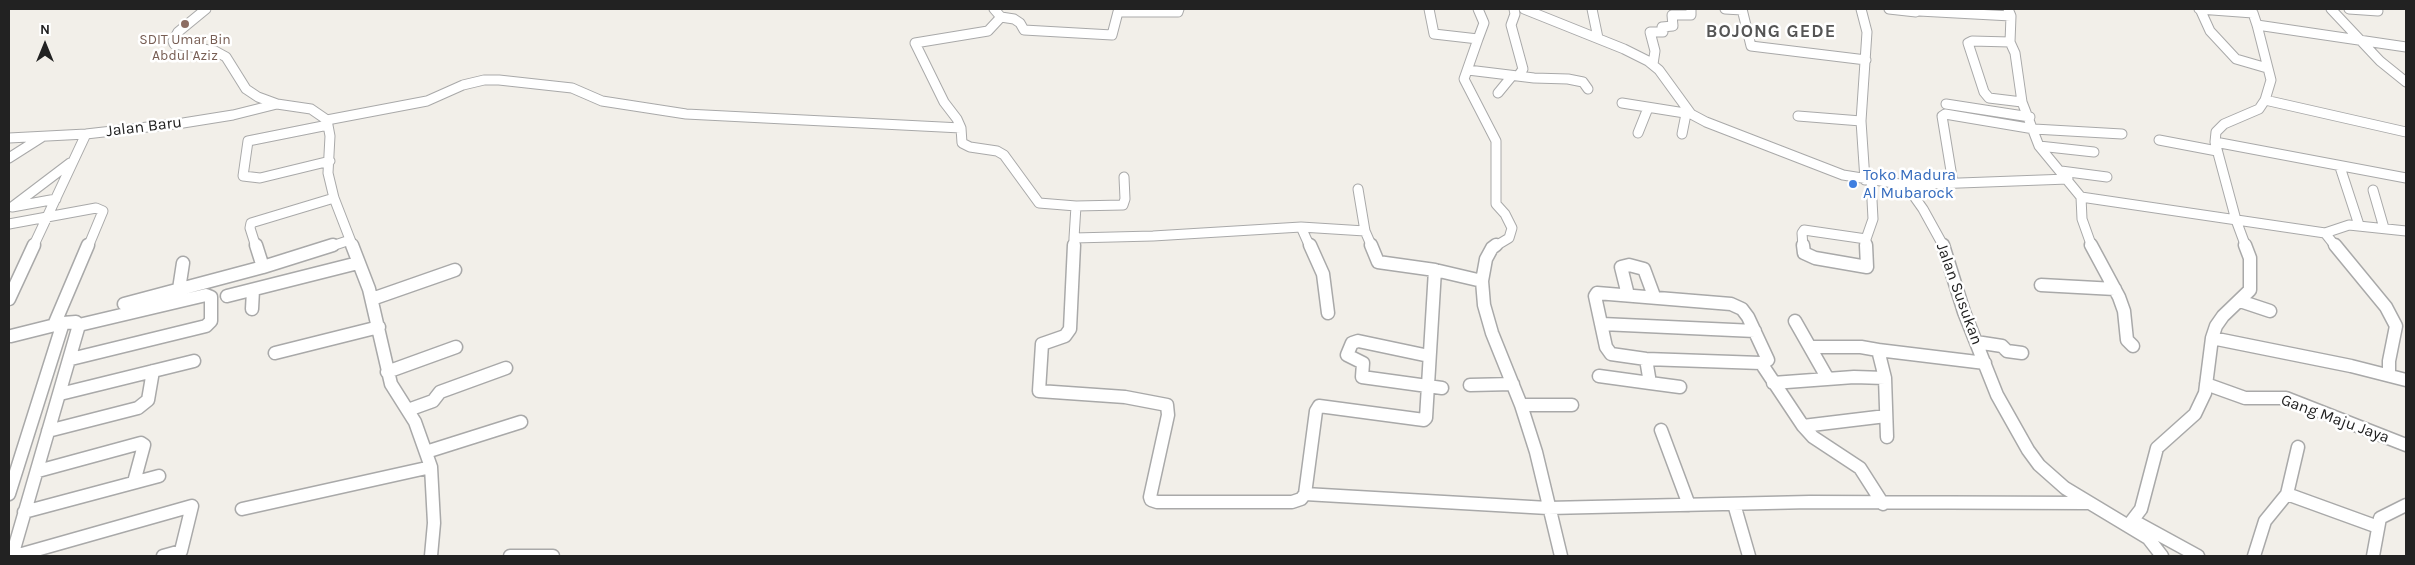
<!DOCTYPE html>
<html>
<head>
<meta charset="utf-8">
<style>
  body { margin:0 }
  #map { position:relative; width:2415px; height:565px; overflow:hidden; background:#f2efe9; font-family:Karla,sans-serif }
  canvas { display:block }
  .frame { position:absolute; inset:0; border:10px solid #222; pointer-events:none }
  .north { position:absolute; left:20px; top:20px; width:50px; height:50px; -webkit-text-stroke:4px #fff; paint-order:stroke; rotate:0deg; font-size:14px; font-weight:700; line-height:20px; text-align:center; color:#222 }
  .north::after { content:''; display:block; margin:auto; width:18px; height:22px; background:#222; clip-path:polygon(50% 0,100% 100%,50% 72%,0 100%) }
</style>
</head>
<body>
<div id="map">
<canvas width="2415" height="565"></canvas>
<div class="frame"></div>
<div class="north">N</div>
</div>
<script>
const g = document.querySelector('canvas').getContext('2d');
g.lineJoin = 'round';
function poly(rows) {
  const path = new Path2D();
  for (const r of rows) {
    path.moveTo(r[0], r[1]);
    for (let i = 2; i < r.length; i += 2) path.lineTo(r[i], r[i + 1]);
  }
  return path;
}
function stroke(path, color, width, dash) {
  g.strokeStyle = color;
  g.lineWidth = width;
  g.lineCap = dash ? 'butt' : 'round';
  g.setLineDash(dash || []);
  g.stroke(path);
}
function label(font, color, halo, rows, align = 'center') {
  g.font = font + ' Karla,sans-serif';
  g.lineWidth = 5;
  g.setLineDash([]);
  g.textBaseline = 'middle';
  g.strokeStyle = halo;
  g.fillStyle = color;
  for (const [text, x, y, turn = 0] of rows) {
    g.save();
    g.translate(x, y);
    g.rotate((+turn || 0) * Math.PI / 180);
    g.textAlign = isNaN(turn) ? turn : align;
    if (halo) g.strokeText(text, 0, 0);
    g.fillText(text, 0, 0);
    g.restore();
  }
}
const minorFar1 = poly([
  [206,9,178,32,173,41,174,44,215,51,226,57,246,89,258,97,277,104,311,109,327,120,330,136,328,173,334,198,353,247],
  [994,9,1001,17,1014,19,1020,23,1024,30,1112,35,1118,12,1178,12,1179,9],
  [1429,9,1434,34,1478,39,1464,79,1496,141,1496,204,1505,214,1512,228,1509,238,1494,247],
  [1478,9,1484,23,1478,39],
  [1514,9,1515,14,1511,25,1523,69,1518,76],
  [1524,9,1624,49,1648,61,1659,70,1691,114,1706,122,1843,175,1906,185,1923,209,1944,247],
  [1592,9,1598,38],
  [1725,9,1742,10],
  [1742,9,1751,46,1866,60],
  [1861,9,1867,32,1861,121,1865,180],
  [1889,9,1916,12,1918,9],
  [2008,9,2011,16,2010,42,2015,53,2022,102,2039,146,2081,197,2082,219,2092,247],
  [2199,9,2253,13],
  [2200,9,2210,31,2236,59,2267,68],
  [2331,9,2380,61,2406,82],
  [2349,9,2378,11],
  [1919,11,2011,16],
  [1001,17,988,31,915,43,944,102,957,119,961,128,962,143,970,147,997,151,1004,155,1039,203,1076,206,1074,238,1153,236,1301,227],
  [2257,25,2406,47],
  [2010,42,1972,41,1968,43,1984,92,1989,98,2022,102],
  [1653,64,1655,51,1650,32,1663,32,1662,27,1673,26,1672,15,1691,15,1691,9],
  [1468,70,1534,78,1568,79,1583,82,1588,89],
  [1498,93,1512,76],
  [2265,100,2406,132],
  [1622,103,1691,114],
  [1946,104,2030,117],
  [1798,116,1861,121],
  [327,120,427,101,463,85,484,80,499,80,572,88,602,101,686,114,961,128],
  [328,125,248,141,243,176,260,178,330,161],
  [1638,133,1648,108],
  [1682,134,1686,114],
  [9,138,86,134,183,123,233,115,277,104],
  [2159,140,2217,151],
  [2215,142,2406,178],
  [2039,146,2094,152],
  [9,158,42,137],
  [2340,167,2359,225],
  [2061,171,2107,177],
  [1953,183,1942,116,1945,114,2034,129,2122,134],
  [1906,185,2068,179],
  [1358,189,1365,231,1372,247],
  [2373,190,2384,228],
  [2081,197,2325,233,2349,225,2406,231],
  [56,199,12,207,70,163],
  [1076,206,1123,205,1125,199,1124,177],
  [9,224,96,208,103,211,88,247],
  [2325,233,2336,247],
  [1866,239,1866,247],
  [1866,239,1873,219,1871,181],
  [33,247,86,134],
  [256,247,250,228,251,223,334,198],
  [329,247,350,240],
  [1074,247,1074,238],
  [1310,247,1301,227,1365,231],
  [1803,247,1802,233,1804,230,1866,239],
  [2246,247,2236,220,2215,142,2216,132,2224,124,2259,109,2265,100,2271,80,2257,25,2253,13,2248,9]
]);
const minor = poly([
  [256,245,263,267],
  [352,245,369,289,391,384,415,422,431,467,434,523,431,556],
  [1074,245,1070,329,1065,336,1042,344,1039,391,1125,397,1167,405,1168,415,1150,497,1151,500,1157,502,1292,502,1301,499,1305,494,1316,411,1319,406,1424,420,1426,418,1435,270],
  [1310,245,1323,274,1328,313],
  [1371,245,1378,262,1435,270,1482,281],
  [1496,245,1492,248,1486,259,1482,281,1484,305,1492,333,1521,405,1536,452,1561,556],
  [1803,245,1804,253,1815,258,1867,267,1866,245],
  [1943,245,1964,312,1997,395,2028,450,2039,465,2065,488,2148,538,2162,556],
  [2091,245,2119,297,2124,311,2127,340,2133,346],
  [2335,245,2386,307,2396,326,2389,361,2389,374],
  [2041,285,2115,289],
  [179,289,183,263],
  [1597,293,1731,304,1742,309,1748,317,1768,360,1761,363,1646,359,1611,354,1606,347,1595,296,1597,293],
  [1628,295,1621,267,1629,265,1644,269,1654,296],
  [227,296,358,263],
  [9,299,34,245],
  [372,299,455,270],
  [2240,301,2270,311],
  [124,304,263,267,333,245],
  [252,309,253,290],
  [1795,321,1828,379],
  [1602,324,1755,331],
  [54,325,88,245],
  [11,336,63,323,76,322,79,325,12,556],
  [2212,338,2351,366,2406,380],
  [1976,342,2002,346,2007,351,2022,353],
  [1810,347,1861,347,1878,350,1885,378,1887,437],
  [1878,350,1985,363],
  [275,353,379,327],
  [1429,356,1358,341,1352,343,1347,355,1363,363,1362,377,1442,388],
  [71,359,206,326,211,321,211,297,206,295,79,325],
  [1646,359,1650,383,1680,387],
  [1761,363,1803,426,1813,437,1860,468,1883,504],
  [387,372,456,347],
  [1599,376,1650,383],
  [1773,383,1854,377,1885,378],
  [2206,384,2245,398,2286,398,2406,445],
  [1470,385,1513,384],
  [60,394,194,361],
  [1521,405,1572,405],
  [408,410,433,401,440,392,506,368],
  [1803,426,1886,416],
  [1661,430,1689,505],
  [48,431,138,408,148,400,153,371],
  [426,452,521,422],
  [38,471,141,443,144,445,134,482],
  [9,494,63,323],
  [1305,494,1548,508,1810,502,2087,503],
  [2287,494,2378,527],
  [1734,504,1749,556],
  [242,509,431,467],
  [24,512,159,476],
  [2134,521,2198,556],
  [2128,526,2141,509,2157,448,2195,414,2205,393,2212,338,2216,326,2223,316,2250,290,2250,258,2245,245],
  [15,556,192,506,181,551,163,556],
  [510,556,553,556],
  [2254,556,2265,521,2287,494,2298,447],
  [2373,556,2380,518,2406,505]
]);
stroke(minorFar1, '#a9a9a9', 11);
stroke(minor, '#a9a9a9', 15);
stroke(minorFar1, '#fff', 9);
stroke(minor, '#fff', 12);
for (const [x, y, r, color] of [
  [185,24,5,"#8d6e63"],
  [1853,184,5,"#3f7fe0"]
]) {
  const dot = new Path2D();
  dot.arc(x, y, r, 0, 2 * Math.PI);
  g.fillStyle = color;
  g.fill(dot);
  stroke(dot, '#fff', 2);
}
label('14px', '#785e54', '#fff', [
  ["SDIT Umar Bin",185,40],
  ["Abdul Aziz",185,56]
]);
label('16px', '#222', '#fff', [
  ["Jalan Baru",144,127,-7],
  ["Jalan Susukan",1959,294,70],
  ["Gang Maju Jaya",2335,419,20]
]);
label('16px', '#366cbe', '#fff', [
  ["Toko Madura",1863,175],
  ["Al Mubarock",1863,193]
], 'left');
g.letterSpacing = '1px';
label('bold 18px', '#555', '#fff', [
  ["BOJONG GEDE",1771,32]
]);
g.letterSpacing = '0px';
</script>
</body>
</html>
